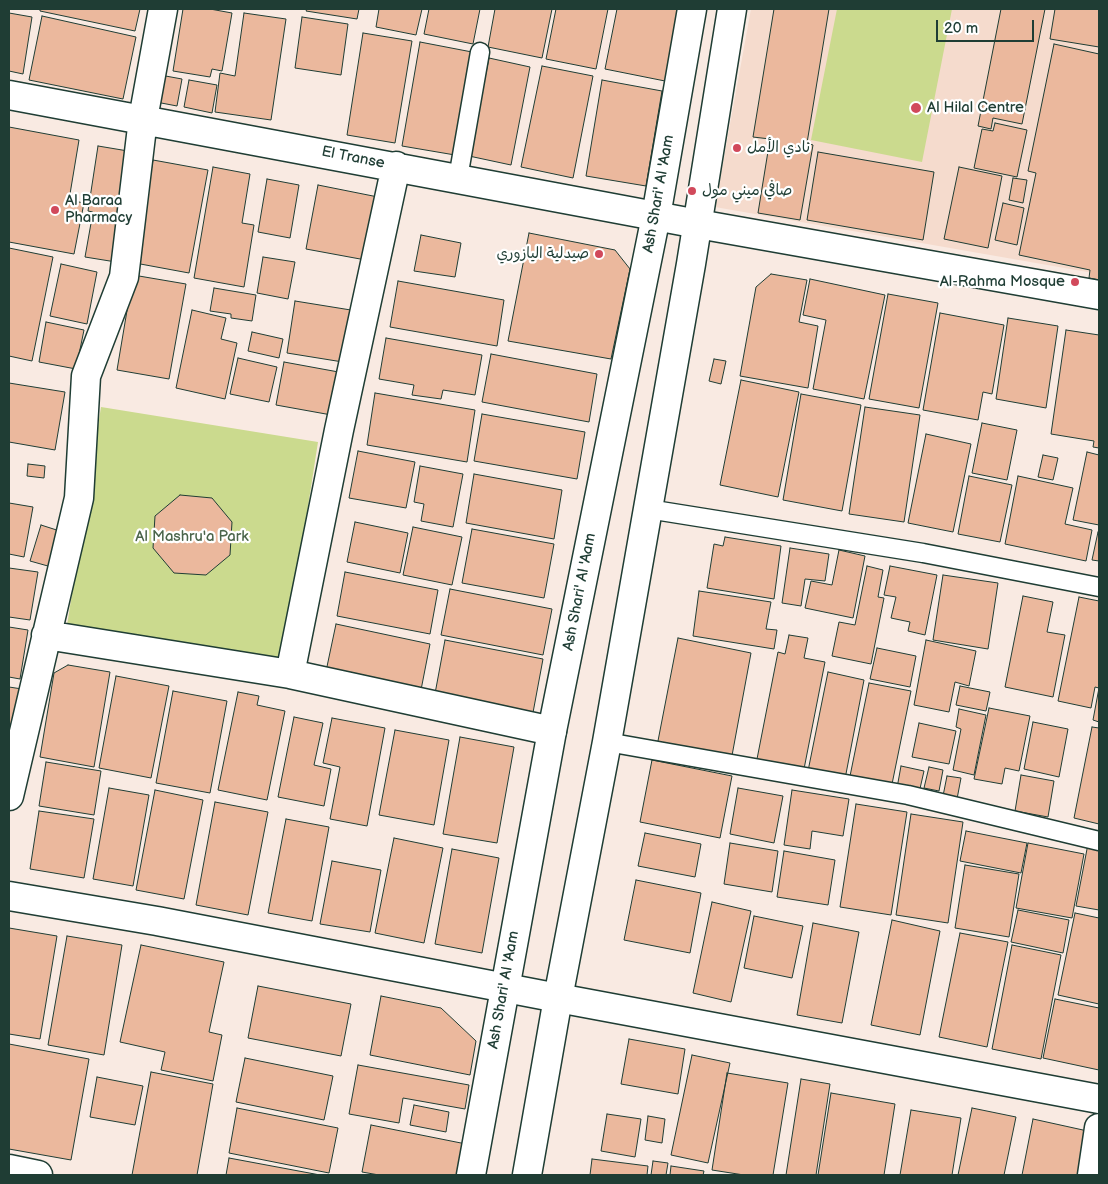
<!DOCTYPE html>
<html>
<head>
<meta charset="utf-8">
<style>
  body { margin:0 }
  #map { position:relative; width:1108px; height:1184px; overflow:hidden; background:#f9eae2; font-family:"Balsamiq Sans",sans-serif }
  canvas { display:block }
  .frame { position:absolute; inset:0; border:10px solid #1f3d34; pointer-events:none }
  .scale { position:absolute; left:936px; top:20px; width:98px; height:22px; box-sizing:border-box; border:2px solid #1f3d34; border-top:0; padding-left:6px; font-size:15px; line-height:18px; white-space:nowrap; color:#1f3d34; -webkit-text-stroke:4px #fff; paint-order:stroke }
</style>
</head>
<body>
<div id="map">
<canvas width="1108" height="1184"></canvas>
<div class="frame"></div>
<div class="scale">20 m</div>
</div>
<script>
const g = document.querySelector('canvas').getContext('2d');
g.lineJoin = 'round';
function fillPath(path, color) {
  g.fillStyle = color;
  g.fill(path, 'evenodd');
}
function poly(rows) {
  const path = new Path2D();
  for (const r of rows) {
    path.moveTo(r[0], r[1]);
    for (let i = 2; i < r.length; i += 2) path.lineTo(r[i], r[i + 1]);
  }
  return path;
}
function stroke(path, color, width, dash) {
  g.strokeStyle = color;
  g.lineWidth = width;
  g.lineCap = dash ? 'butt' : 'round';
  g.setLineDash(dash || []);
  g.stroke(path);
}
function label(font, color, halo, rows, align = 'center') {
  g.font = font + ' "Balsamiq Sans","Playpen Sans Arabic",sans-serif';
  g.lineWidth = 4.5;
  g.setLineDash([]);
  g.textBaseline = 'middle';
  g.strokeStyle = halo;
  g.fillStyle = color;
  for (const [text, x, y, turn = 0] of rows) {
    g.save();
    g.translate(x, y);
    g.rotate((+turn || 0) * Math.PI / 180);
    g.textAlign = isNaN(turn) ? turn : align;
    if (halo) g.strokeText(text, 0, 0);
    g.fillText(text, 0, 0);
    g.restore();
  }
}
fillPath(poly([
  [751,9,1099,9,1099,274,715,207]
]), '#f5dbcd');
fillPath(poly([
  [837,9,952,9,922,162,811,140],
  [101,407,318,442,283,667,66,632]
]), '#cbda8e');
const building = poly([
  [40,9,140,9,135,31,40,11,40,9],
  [183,9,210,9,232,13,222,71,212,69,210,77,173,71,183,9],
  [307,9,359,9,357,19,306,11,307,9],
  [379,9,422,9,416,35,376,27,379,9],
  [429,9,480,9,473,44,424,34,429,9],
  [495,9,552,9,542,58,488,47,495,9],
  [556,9,608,9,596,69,546,59,556,9],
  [617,9,679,9,665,81,605,69,617,9],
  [774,9,829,9,807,143,813,145,800,220,758,213,770,139,753,137,774,9],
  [1001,9,1045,9,1022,124,993,118,991,129,978,126,1001,9],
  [1055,9,1099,9,1099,47,1050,39,1055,9],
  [9,13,32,17,23,74,9,71,9,13],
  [244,13,286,19,271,120,215,112,220,73,235,76,244,13],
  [42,16,136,37,123,99,29,80,42,16],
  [302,17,348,24,341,75,295,68,302,17],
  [363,33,412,41,395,143,347,135,363,33],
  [420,42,472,52,455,155,402,146,420,42],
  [1054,44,1099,54,1099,280,1089,278,1090,270,1019,255,1036,173,1028,171,1054,44],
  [489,58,530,67,511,165,469,156,489,58],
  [542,66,593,76,573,178,521,167,542,66],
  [160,75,182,79,177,106,156,102,160,75],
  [189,80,217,85,212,113,184,107,189,80],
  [602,80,662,91,646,186,586,176,602,80],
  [995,123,1027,130,1017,177,974,168,982,129,993,131,995,123],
  [9,127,79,140,69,200,84,203,74,254,9,242,9,127],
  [98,146,134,152,116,262,85,257,93,212,88,211,98,146],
  [818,152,934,172,923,240,807,220,818,152],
  [153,160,208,170,189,273,135,263,153,160],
  [213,167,250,174,242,223,254,225,244,287,194,278,213,167],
  [959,167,1002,176,988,248,944,239,959,167],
  [1013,178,1027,180,1023,203,1009,200,1013,178],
  [267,179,299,185,290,238,258,232,267,179],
  [318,185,383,198,371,261,306,249,318,185],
  [1003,203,1024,208,1017,245,995,240,1003,203],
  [529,233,615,250,630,269,611,359,508,341,529,233],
  [421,235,461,243,455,277,414,271,421,235],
  [9,248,53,257,32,361,9,356,9,248],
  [263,257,295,262,288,299,257,293,263,257],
  [61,264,97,272,87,324,50,316,61,264],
  [771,274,807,280,799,322,818,326,808,388,740,376,756,287,771,274],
  [133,275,186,284,169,379,117,370,133,275],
  [810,279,885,295,864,399,813,389,826,320,803,315,810,279],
  [398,281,504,300,497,346,390,327,398,281],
  [214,288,256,295,252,321,231,318,231,314,210,311,214,288],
  [888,294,938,303,919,408,869,399,888,294],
  [295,301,357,311,349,363,287,353,295,301],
  [192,310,226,318,221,339,237,343,225,399,176,388,192,310],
  [940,313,1004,325,992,394,983,392,978,420,923,410,940,313],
  [1008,318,1058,326,1046,408,996,399,1008,318],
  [46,322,84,330,76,369,39,362,46,322],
  [1066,330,1099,335,1099,448,1093,447,1094,441,1051,434,1066,330],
  [252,332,283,339,279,358,248,351,252,332],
  [386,338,482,355,475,395,443,390,441,399,412,395,414,385,379,379,386,338],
  [491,354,597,374,589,422,482,402,491,354],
  [238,358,277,367,269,402,230,394,238,358],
  [714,359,726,361,721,384,709,381,714,359],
  [284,362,344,373,337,416,276,405,284,362],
  [741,380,799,392,778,497,720,485,741,380],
  [9,383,65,392,55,450,9,442,9,383],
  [375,393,475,410,467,462,367,445,375,393],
  [801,394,861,405,842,511,783,500,801,394],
  [865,407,920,415,904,522,849,514,865,407],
  [482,414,585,432,577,479,474,461,482,414],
  [982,423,1017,430,1007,480,972,473,982,423],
  [926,434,971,444,953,532,908,523,926,434],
  [358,451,415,462,406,508,349,498,358,451],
  [1087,452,1099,455,1099,525,1073,520,1087,452],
  [1043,455,1058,458,1053,480,1038,477,1043,455],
  [28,464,45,466,44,478,27,476,28,464],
  [420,466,463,474,453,527,421,521,424,504,414,502,420,466],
  [474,474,562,490,554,539,466,523,474,474],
  [969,476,1012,485,1000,542,958,534,969,476],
  [1018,476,1073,488,1065,524,1092,530,1086,561,1005,544,1018,476],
  [180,495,212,498,232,522,230,555,206,575,174,573,153,548,155,516,180,495],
  [9,503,33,507,24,557,9,554,9,503],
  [355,522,408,533,400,573,347,562,355,522],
  [41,525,66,533,55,568,30,561,41,525],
  [413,527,462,537,452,585,403,575,413,527],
  [472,529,554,544,544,598,462,583,472,529],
  [1098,532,1099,532,1099,561,1092,560,1098,532],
  [725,537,781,546,774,599,707,588,714,544,723,546,725,537],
  [790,548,829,554,825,581,805,579,801,606,782,603,790,548],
  [839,550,865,556,853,618,805,608,811,581,832,585,839,550],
  [867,566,883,570,878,597,884,598,871,664,832,656,839,622,855,625,867,566],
  [890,566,937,575,925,635,908,631,910,622,891,618,896,597,884,595,890,566],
  [9,568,38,572,30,620,9,617,9,568],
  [345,572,438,590,430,634,337,616,345,572],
  [943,575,998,583,988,649,933,640,943,575],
  [450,589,552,609,543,655,441,635,450,589],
  [699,591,771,602,766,629,777,630,774,649,693,636,699,591],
  [1023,596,1053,602,1047,632,1065,635,1053,697,1005,687,1023,596],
  [1079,597,1099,601,1099,688,1095,687,1091,708,1058,701,1079,597],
  [336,624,430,644,420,695,325,676,336,624],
  [9,627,28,630,20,679,9,677,9,627],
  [789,635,808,638,804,658,825,662,804,769,757,759,778,652,785,654,789,635],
  [678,638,751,653,731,761,657,746,678,638],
  [445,640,543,659,532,718,434,699,445,640],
  [926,640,976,651,969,686,955,682,949,712,914,705,926,640],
  [877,648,916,656,910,687,870,679,877,648],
  [68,665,110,672,94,767,40,757,54,673,68,665],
  [828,672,864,680,845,779,808,771,828,672],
  [116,676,169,686,151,778,99,768,116,676],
  [869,683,911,691,891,789,849,781,869,683],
  [960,686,990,692,986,711,956,705,960,686],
  [9,687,22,689,9,738,9,687],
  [1099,688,1099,722,1093,720,1099,688],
  [173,691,227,701,210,793,156,783,173,691],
  [238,692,259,696,257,705,285,711,267,800,218,790,238,692],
  [989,708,1030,716,1019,771,1005,768,1002,784,974,779,989,708],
  [959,709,986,715,974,775,953,770,961,729,956,727,959,709],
  [294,717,323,723,314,765,331,769,324,806,278,797,294,717],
  [332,718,385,728,367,826,330,819,340,767,323,763,332,718],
  [1033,722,1068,729,1059,777,1024,769,1033,722],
  [919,723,956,731,949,764,912,757,919,723],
  [1092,727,1099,728,1099,824,1074,818,1092,727],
  [395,730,449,740,434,825,379,815,395,730],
  [460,737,514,747,497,843,443,834,460,737],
  [652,760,732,776,720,838,640,822,652,760],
  [46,762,101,771,94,815,39,806,46,762],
  [901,766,924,771,919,793,897,788,901,766],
  [929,767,943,770,939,791,924,788,929,767],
  [1021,775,1054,781,1048,817,1015,811,1021,775],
  [947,776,961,778,957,799,943,796,947,776],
  [109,788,149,795,133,886,93,879,109,788],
  [738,788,783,796,774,843,730,834,738,788],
  [155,790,203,800,184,899,136,890,155,790],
  [792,790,849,799,843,836,812,831,810,849,784,845,792,790],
  [215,802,268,812,248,915,196,905,215,802],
  [856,804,907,812,891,915,840,907,856,804],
  [39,811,94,819,84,878,30,869,39,811],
  [911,814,963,822,948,923,896,915,911,814],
  [286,819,329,827,312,921,268,913,286,819],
  [966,831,1027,843,1021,873,960,861,966,831],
  [645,833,701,844,695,877,638,866,645,833],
  [394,838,443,848,424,943,375,933,394,838],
  [730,843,778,851,772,892,724,884,730,843],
  [1028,843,1084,854,1072,918,1016,908,1028,843],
  [1088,844,1099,846,1099,910,1076,906,1088,844],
  [452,849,499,858,482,953,435,944,452,849],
  [784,851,835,860,828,905,777,897,784,851],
  [332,861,381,870,370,932,320,924,332,861],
  [965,865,1019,874,1009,937,955,928,965,865],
  [636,880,701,893,690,953,624,940,636,880],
  [712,902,751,911,731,1002,693,993,712,902],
  [1018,910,1069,920,1063,953,1011,942,1018,910],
  [1075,913,1099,918,1099,1004,1058,995,1075,913],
  [754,916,803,926,792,978,744,968,754,916],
  [892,920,940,931,920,1035,871,1025,892,920],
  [813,923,859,932,842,1023,797,1015,813,923],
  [9,928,57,936,40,1039,9,1034,9,928],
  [960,933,1008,942,987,1047,939,1037,960,933],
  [67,936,122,945,104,1055,48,1045,67,936],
  [141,945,224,962,209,1032,222,1035,213,1081,161,1070,165,1052,120,1042,141,945],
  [1012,945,1061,955,1041,1059,992,1049,1012,945],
  [258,986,351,1004,341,1056,248,1038,258,986],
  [381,996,441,1008,476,1041,470,1075,370,1055,381,996],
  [1055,999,1099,1008,1099,1070,1043,1058,1055,999],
  [629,1039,685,1049,678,1094,621,1084,629,1039],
  [9,1044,89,1059,71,1160,9,1149,9,1044],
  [692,1055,730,1063,708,1163,671,1155,692,1055],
  [245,1058,333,1076,324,1120,236,1102,245,1058],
  [358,1065,469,1085,465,1109,403,1098,399,1123,349,1114,358,1065],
  [151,1072,213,1084,197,1175,132,1175,151,1072],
  [727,1073,788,1083,773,1175,744,1175,712,1170,727,1073],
  [97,1077,143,1086,135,1125,90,1117,97,1077],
  [801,1079,830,1084,816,1175,786,1175,801,1079],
  [831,1093,895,1104,884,1175,818,1175,831,1093],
  [414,1105,449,1112,446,1132,410,1125,414,1105],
  [237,1108,338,1128,329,1173,229,1153,237,1108],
  [972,1108,1016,1117,1004,1175,958,1175,972,1108],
  [911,1110,961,1118,952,1175,900,1175,911,1110],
  [607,1114,641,1119,635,1157,601,1151,607,1114],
  [648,1116,665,1119,662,1143,645,1140,648,1116],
  [1033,1119,1083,1130,1089,1138,1084,1175,1022,1175,1033,1119],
  [371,1125,471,1145,466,1175,379,1175,362,1172,371,1125],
  [229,1158,320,1175,226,1175,229,1158],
  [592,1159,648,1166,647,1175,590,1175,592,1159],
  [653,1161,668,1163,666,1175,651,1175,653,1161],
  [671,1166,704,1171,703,1175,670,1175,671,1166]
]);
fillPath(building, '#ebb89d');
stroke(building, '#1f3d34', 1);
const lane = poly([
  [458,178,480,52],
  [648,509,923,553,1099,587],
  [607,742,908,795,1099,841]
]);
const street = poly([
  [9,95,698,224,1099,295],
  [46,635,290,674,552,731],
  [290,674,339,430,396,166],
  [9,796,79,498,86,376,124,277,143,119,163,9],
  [9,896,157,921,558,998,1099,1099],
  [9,1169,38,1175],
  [1092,1175,1099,1128]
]);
const secondary = poly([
  [471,1175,552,731,656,216,692,9],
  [527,1175,558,998,607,742,691,264,732,9]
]);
stroke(lane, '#1f3d34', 21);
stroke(street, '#1f3d34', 31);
stroke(secondary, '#1f3d34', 31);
stroke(lane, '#fff', 18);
stroke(street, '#fff', 28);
stroke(secondary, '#fff', 28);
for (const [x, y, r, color] of [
  [916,108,6,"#d1495b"],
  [737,148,5,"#d1495b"],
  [692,191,5,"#d1495b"],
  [55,210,5,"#d1495b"],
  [599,254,5,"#d1495b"],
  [1075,282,5,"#d1495b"]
]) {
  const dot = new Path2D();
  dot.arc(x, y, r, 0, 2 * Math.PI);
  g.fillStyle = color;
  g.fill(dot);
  stroke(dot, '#fff', 2);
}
label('15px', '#1f3d34', '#fff', [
  ["Al Hilal Centre",927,108],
  ["نادي الأمل",747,148],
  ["صافي ميني مول",702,191],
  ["Al Baraa",65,201],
  ["Pharmacy",65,218],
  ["صيدلية اليازوري",589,254,"right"],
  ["Al-Rahma Mosque",1065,282,"right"]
], 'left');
label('15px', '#1f3d34', '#fff', [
  ["El Transe",353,158,11],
  ["Ash Shari' Al 'Aam",659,194,-80],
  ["Ash Shari' Al 'Aam",580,592,-79],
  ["Ash Shari' Al 'Aam",504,990,-80]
]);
label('15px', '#4a644a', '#fff', [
  ["Al Mashru'a Park",192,537]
]);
</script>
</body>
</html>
